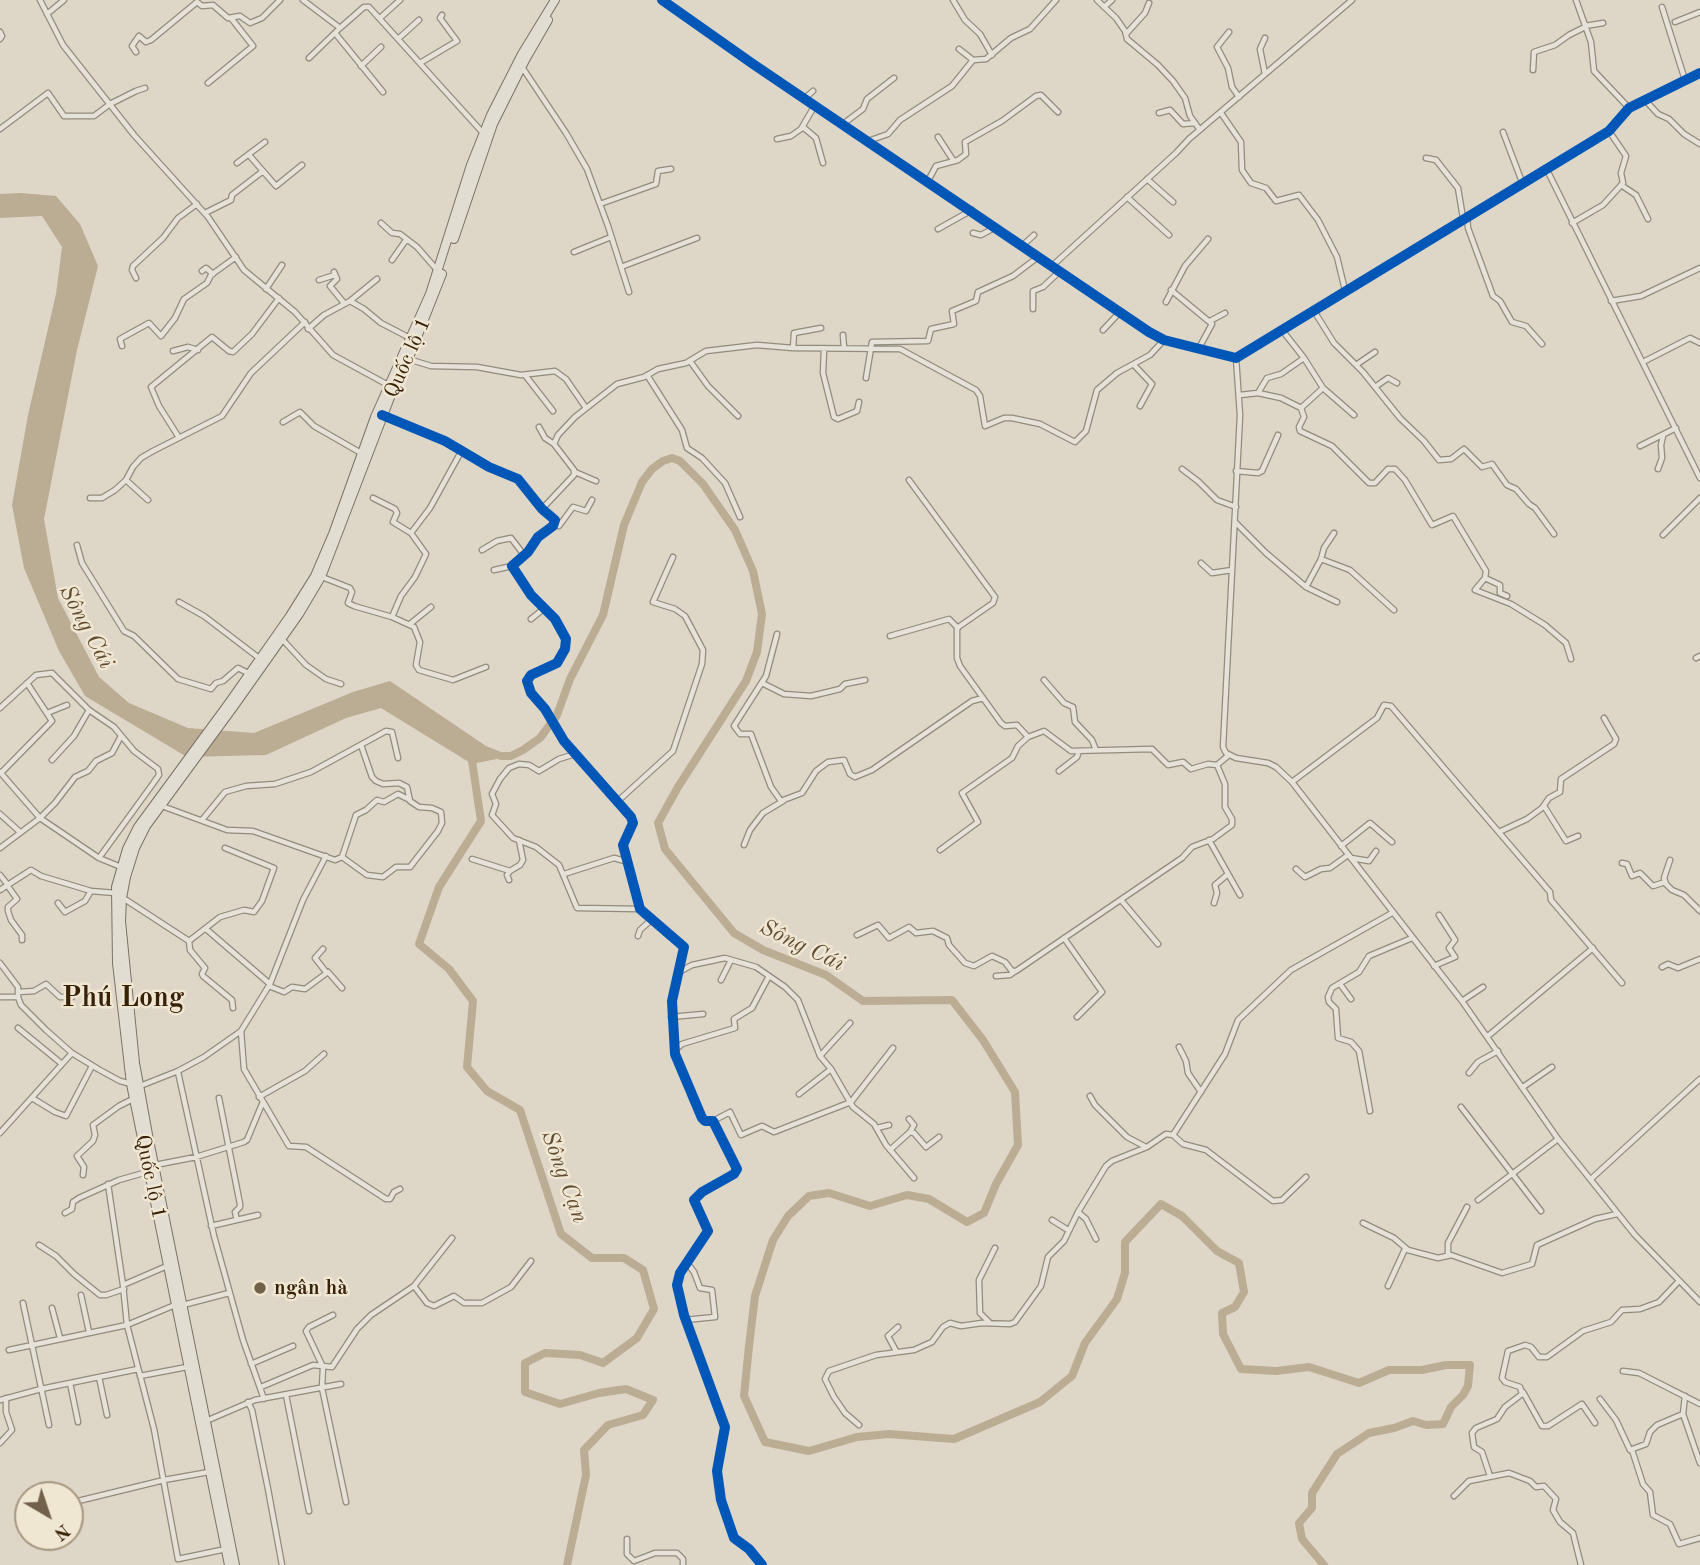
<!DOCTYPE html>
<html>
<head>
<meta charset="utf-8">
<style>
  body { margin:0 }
  #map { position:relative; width:1700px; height:1565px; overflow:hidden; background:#ded6c6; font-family:"Old Standard TT",serif }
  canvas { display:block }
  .north { position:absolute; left:14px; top:1481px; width:70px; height:70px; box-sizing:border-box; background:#f0e7d3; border:2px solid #a69881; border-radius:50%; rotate:141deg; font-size:19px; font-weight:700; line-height:28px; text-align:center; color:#372107 }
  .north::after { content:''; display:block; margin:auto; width:24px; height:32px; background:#71604a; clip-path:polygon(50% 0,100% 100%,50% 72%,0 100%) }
</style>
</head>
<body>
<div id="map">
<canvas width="1700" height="1565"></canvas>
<div class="north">N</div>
</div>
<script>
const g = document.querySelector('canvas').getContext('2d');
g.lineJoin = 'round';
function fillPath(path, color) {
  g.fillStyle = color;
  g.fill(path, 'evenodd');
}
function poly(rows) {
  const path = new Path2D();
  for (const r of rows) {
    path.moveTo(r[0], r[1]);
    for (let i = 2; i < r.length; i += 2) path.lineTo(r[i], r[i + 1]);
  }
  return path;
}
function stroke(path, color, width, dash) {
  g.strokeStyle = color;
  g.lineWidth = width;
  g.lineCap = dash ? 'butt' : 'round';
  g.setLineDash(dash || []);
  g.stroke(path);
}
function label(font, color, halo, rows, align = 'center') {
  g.font = font + ' "Old Standard TT",serif';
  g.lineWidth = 5;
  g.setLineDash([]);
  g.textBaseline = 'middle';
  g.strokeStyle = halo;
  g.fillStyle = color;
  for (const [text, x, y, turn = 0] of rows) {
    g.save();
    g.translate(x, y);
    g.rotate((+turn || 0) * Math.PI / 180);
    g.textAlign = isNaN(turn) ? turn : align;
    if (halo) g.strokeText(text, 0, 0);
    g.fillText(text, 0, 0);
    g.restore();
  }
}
fillPath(poly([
  [20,193,56,196,80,224,98,266,77,350,44,519,58,598,99,677,129,703,188,728,254,733,353,692,390,681,486,746,511,756,472,764,381,708,346,718,266,755,187,757,85,696,59,651,24,568,12,505,28,415,56,294,62,247,42,216,0,218,0,194]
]), '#bbad94');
stroke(poly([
  [471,754,481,821,439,887,419,944,449,969,473,1001,467,1067,487,1091,520,1110,561,1234,592,1258,624,1258,643,1270,654,1309,637,1338,603,1363,580,1355,545,1353,525,1363,525,1392,560,1404,599,1393,626,1389,653,1400,643,1415,608,1425,584,1450,586,1475,567,1565],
  [501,756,511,756,523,750,540,738,557,715,570,679,603,615,624,525,642,482,652,469,663,461,672,458,680,461,703,484,735,530,753,571,762,614,757,652,746,681,678,787,658,823,665,849,734,933,763,950,826,975,863,1001,952,1000,983,1040,1015,1092,1018,1145,996,1184,984,1213,967,1222,929,1199,907,1195,870,1206,829,1193,809,1196,788,1216,773,1240,755,1296,749,1346,744,1396,765,1442,809,1451,857,1437,889,1434,954,1439,1040,1402,1072,1376,1085,1343,1117,1299,1125,1273,1125,1242,1161,1204,1182,1216,1217,1251,1239,1263,1244,1292,1235,1307,1222,1313,1223,1334,1241,1369,1276,1371,1309,1367,1359,1383,1389,1370,1422,1370,1446,1365,1470,1365,1468,1386,1463,1395,1451,1407,1443,1424,1426,1425,1413,1421,1394,1428,1369,1433,1337,1454,1312,1493,1312,1508,1299,1523,1302,1539,1324,1565]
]), '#bbad94', 8);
const minor = poly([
  [40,0,63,45,134,135,208,217,244,270,295,312,333,355,390,386],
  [303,0,340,28,364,7,369,7,483,133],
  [662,0,753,64,1149,332,1164,340,1236,358,1609,131,1629,108,1700,73],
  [953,0,965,20,980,34,992,55],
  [1097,0,1116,18,1125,31,1127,39,1158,65,1173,81,1185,98,1190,116,1200,130],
  [1576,0,1591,42,1594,71,1629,108],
  [1104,7,1112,0],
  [1662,7,1685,80],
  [47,14,64,0],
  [380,18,400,0],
  [1675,22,1700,12],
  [1585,26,1603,23],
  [0,32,2,36,0,39],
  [1229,32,1217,47,1228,68,1232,87,1239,97],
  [335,33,383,92],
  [1126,34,1145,13,1149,3],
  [398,39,419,20],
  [959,49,973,60],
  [136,52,132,46,139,36,146,42,151,40,197,2,202,6,213,5,228,18,240,16,250,23,262,18,280,0],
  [309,58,340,28],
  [420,63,457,41,440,18,442,15],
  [361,66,381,47],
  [522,67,566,133,587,169,608,226,629,292],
  [1533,70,1534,52,1555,45,1569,35,1585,27],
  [1265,74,1260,49,1265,38],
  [208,83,253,46,231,18],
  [804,99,813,91],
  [1645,100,1658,114,1669,119,1684,134,1700,144],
  [1159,113,1170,110,1183,124,1195,123],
  [1221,113,1241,142,1242,170,1251,183,1266,188,1276,201,1299,195,1318,220,1337,257,1345,290],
  [843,124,863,109,867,99,894,78],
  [803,127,816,138,823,163],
  [0,129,48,93,64,116,94,116,110,104,136,91,145,88],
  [1503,132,1522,182],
  [938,137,953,160],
  [777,139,791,136,801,129,815,105],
  [868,141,888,134,900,120,952,86,973,60,986,59,1011,38,1030,29,1056,0],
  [249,155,276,186,302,165],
  [1426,158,1436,160,1458,188,1463,218],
  [237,163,265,142],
  [1546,168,1700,478],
  [1147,179,1173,202],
  [928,181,936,166,958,160,966,154,965,142,1002,121,1036,96,1041,95,1058,112],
  [1621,185,1636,195,1648,219],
  [1127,197,1169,235],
  [600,204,656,184,658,171,671,169],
  [205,213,231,200,232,195,263,171],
  [1467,216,1468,228,1493,296,1500,301,1512,322,1526,326,1542,344],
  [381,223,392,233,400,234,417,247,438,271],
  [1572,223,1603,205,1623,183,1621,173,1626,156,1609,131],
  [938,229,972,210],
  [973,233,981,235,996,227],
  [1022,246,1034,235],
  [574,252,611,237],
  [392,260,406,240],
  [1052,266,1176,153,1189,139,1352,0],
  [621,267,697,238],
  [202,271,206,268,213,274],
  [334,272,337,279,330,286,344,303],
  [136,278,132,270,133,266,163,238,178,218,197,204],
  [319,280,335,275],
  [266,289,282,265],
  [1171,290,1212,324,1199,348],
  [350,301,377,279],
  [1611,301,1641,296,1700,268],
  [1166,302,1185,266,1208,239],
  [1033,309,1033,291,1043,287,1060,271],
  [1314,311,1334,343,1363,372,1400,418,1424,441,1439,460,1451,459,1464,449,1482,467,1492,464,1507,485,1516,489,1529,504,1535,508,1554,534],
  [1210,321,1225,313],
  [308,329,324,315,350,301,364,309,381,323,410,338],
  [1103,330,1120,312],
  [1282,330,1304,358,1323,388,1354,415],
  [843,335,844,348],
  [122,346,120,339,149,323,161,336,175,318,184,299,207,283,211,275,236,257],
  [793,348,794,333,821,328],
  [824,349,823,373,834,417,838,419,857,411,859,402],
  [173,351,188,347,198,350],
  [1236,358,1240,415,1223,747,1226,753,1236,758,1268,763,1276,767,1292,782,1462,1001,1558,1139,1635,1235,1700,1302],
  [408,359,431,366,477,367,521,375,555,371,566,379,586,408],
  [690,361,708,386,738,416],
  [1643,362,1690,338,1700,343],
  [1134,365,1152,384,1140,406],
  [1356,365,1375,352],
  [525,375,553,411],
  [647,375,682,430,687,448,702,458,725,483,740,517],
  [866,378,872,342,928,341,931,329,954,324,952,311,976,301,978,292,1013,276,1038,257],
  [1375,387,1388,378,1397,383],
  [1323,388,1301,408,1304,417,1299,427,1300,431,1332,446,1369,483,1375,483,1388,469,1395,469,1405,480,1432,525,1453,516,1486,571,1485,578,1475,590,1511,604,1545,625,1566,643,1571,659],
  [1258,393,1267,378,1281,374,1304,358],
  [1240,395,1258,393,1281,398,1301,408],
  [383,415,445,441,489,467,518,479,542,509,555,520,553,526,538,537,528,552,512,566,531,595,555,619,566,639,565,649,557,663,531,675,527,681,531,693,545,709,564,741,631,817,633,823,623,845,640,909,684,947,672,1001,675,1054,702,1118,705,1121,713,1121,737,1169,734,1174,702,1192,694,1200,708,1231,680,1273,677,1285,684,1315,725,1427,717,1471,721,1500,734,1538,749,1549,762,1565],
  [283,422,300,412,314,426,361,453],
  [539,427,545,438,554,444],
  [178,436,159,406,151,387,212,337,229,351,233,352,252,334,279,298],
  [1640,446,1676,428],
  [1182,469,1199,482,1217,500,1236,507],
  [1658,469,1662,458,1661,445,1663,436],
  [1236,471,1258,473,1262,471,1278,435],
  [575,472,596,481],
  [126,480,148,500],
  [909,480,995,597,993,603,957,628,957,658,960,666,1001,723,1005,726,1017,725,1028,737,1044,731,1071,751,1152,749,1168,765,1183,762,1191,769,1208,764,1217,765,1229,755],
  [90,498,102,498,115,490,126,480,133,467,141,458,153,451,222,416,251,373,305,322],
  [373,498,395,509,397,513,393,522,411,533,426,554,415,577,401,596,392,617],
  [542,509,574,475,574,470,554,444,558,435,575,417,617,384,644,377,658,369,686,363,706,351,757,345,793,348,900,349,976,390,980,396,985,426,1004,418,1012,418,1040,424,1075,442,1086,431,1097,390,1117,373,1150,355,1164,340],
  [1235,522,1266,553,1306,587,1321,559,1350,570,1394,610],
  [555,525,559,526,573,507,586,511,592,500],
  [411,533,430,508,462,450],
  [1663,535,1700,498],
  [77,545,82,563,124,631,134,636,178,679,211,689,216,683,223,681,238,668,248,673],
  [482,550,497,541,511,538,524,555],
  [1321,559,1324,548,1334,533],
  [1201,563,1212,573,1232,570],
  [494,570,512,566],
  [322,577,350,588,352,592,348,603,354,606,392,617,414,627,420,642,416,665,419,670,453,680,486,667],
  [1485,578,1500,585,1500,593,1507,596],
  [1306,587,1337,602],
  [179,602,204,616,259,658],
  [531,619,541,611,543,605],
  [410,624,431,607],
  [777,634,766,676,734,726,740,734,751,734,771,787,781,801,802,793,816,771,828,762,844,760,850,774,855,777,872,770,972,701,983,698],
  [890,636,949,619,958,628],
  [282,639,306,665,326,679,341,684],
  [1696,658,1700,656],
  [1044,680,1064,703,1073,707,1075,722,1092,740,1096,750],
  [762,683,784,694,811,696,840,689,845,684,865,680],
  [0,708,36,675,52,673,89,710,114,727,134,751,158,769,159,775,152,785,99,858],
  [47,713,67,705],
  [575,754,559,759,539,771,529,765,519,764,509,768,500,779,492,794,496,804,492,815,513,838,536,847,559,865,577,908,640,909],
  [52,760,74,736,89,710],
  [1059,771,1077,757,1079,751],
  [0,772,40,818,99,858,121,867],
  [1,773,52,721,27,683],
  [1292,782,1377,718,1384,705,1391,706,1550,892,1551,900,1622,983],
  [618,801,673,751,702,664,703,650,685,616,675,609,653,602,673,557],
  [162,806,227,830,253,831,335,860,342,857,367,875,383,877,396,867,410,867,438,831,442,823,441,812,432,808,419,807,410,801,407,787,399,783,383,784,376,781,372,777,361,745],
  [1544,806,1566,841,1578,836],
  [0,814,20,832],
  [202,820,225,792,246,786,275,784,311,772,386,731,392,732,398,758],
  [1499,832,1527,819,1542,808,1549,798,1560,792,1561,779,1614,744,1616,739,1604,718],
  [1209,840,1240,895],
  [744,845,750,830,763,813,783,801],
  [1341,846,1370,823,1392,842],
  [0,848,40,818,55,803,75,777,88,771,96,761,112,753,121,736],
  [940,850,978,822,962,793,1012,758,1018,746,1028,737],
  [342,857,356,815,366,810,377,800,384,802,398,794,408,799],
  [1351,858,1369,861,1376,851],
  [472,859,510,871],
  [1670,860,1664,878,1666,884,1672,890,1684,895,1700,911],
  [1622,863,1627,864,1632,876,1640,873,1653,886,1665,882],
  [1296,869,1305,877,1321,869,1330,868,1348,855],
  [564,874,614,858,625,861],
  [0,875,8,885],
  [509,880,507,875,510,871,520,865,523,860,519,840],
  [7,885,17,899,8,907,8,911,11,920,22,935,22,940],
  [0,890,31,870,41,876,91,891,115,893],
  [123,898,189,941,220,917,244,910,254,912,262,901,274,868,225,848],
  [1121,900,1158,944],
  [58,903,65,912,85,901,91,891],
  [1214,903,1217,893,1215,885,1228,874],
  [206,929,270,984],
  [857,935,878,925,889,938,909,927,916,933,933,931,947,938,949,945,965,963,974,966,992,956,1005,962,1012,971,1016,971,1182,858,1192,847,1213,839,1232,825,1232,819,1225,807,1225,784,1217,765],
  [638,936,640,930,650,921,654,921],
  [1064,938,1102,992,1077,1017],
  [189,941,190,950,205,968,202,974,203,976,232,1000,233,1008],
  [323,949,315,958,326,972],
  [0,963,18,987,18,997,21,1005,46,1030,72,1053,98,1069,120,1081,140,1086,178,1071,204,1057,241,1031,270,984,303,900,326,856],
  [1434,966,1455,957,1449,948,1455,940,1439,915],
  [1662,967,1668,964,1678,968,1700,959],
  [681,971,692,965,725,958,756,967,785,987,798,1000,820,1056,831,1069,853,1107,874,1124,886,1145,914,1178],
  [996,976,1010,975,1014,972],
  [721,980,731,960],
  [1340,984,1351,999],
  [269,986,284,992,292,987,305,989,328,972,342,988],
  [19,992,34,991,46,984,60,997,72,997],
  [0,997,18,997],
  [1462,1001,1483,987],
  [671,1017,703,1014],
  [18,1028,62,1064],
  [241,1031,244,1069,289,1146,306,1147,386,1199,390,1199,394,1192,400,1189],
  [1488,1036,1593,948],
  [1179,1047,1186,1061,1188,1073,1201,1092],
  [674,1051,682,1044,735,1028,734,1019,752,1008,769,976],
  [820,1056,850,1023],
  [178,1072,214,1236,243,1340,264,1399],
  [1469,1073,1478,1062,1498,1051],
  [1523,1087,1552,1067],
  [799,1094,831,1069],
  [1090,1096,1095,1105,1127,1137,1146,1147],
  [259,1097,305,1071,324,1054],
  [32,1098,55,1112,66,1116,92,1066],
  [219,1098,240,1204,240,1207,235,1212,237,1220],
  [1461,1107,1541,1211],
  [1370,1111,1359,1051,1351,1042,1338,1038,1336,1009,1329,1002,1328,997,1332,988,1359,972,1369,956,1412,938],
  [909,1119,914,1125,910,1132],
  [713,1121,730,1112,741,1135,762,1126,774,1132,851,1102,893,1048],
  [877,1128,889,1125],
  [0,1133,72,1053],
  [1173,1135,1225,1054,1238,1020,1291,970,1392,913],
  [890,1150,910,1132,914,1133,926,1147,939,1137],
  [155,1165,196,1157,244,1142,247,1140,262,1104],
  [83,1175,84,1167,77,1156,93,1141,95,1135,93,1125,119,1106,133,1099],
  [1591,1179,1700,1079],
  [108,1184,123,1285,167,1266],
  [1478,1200,1558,1139],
  [1078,1212,1086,1219,1096,1239],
  [65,1213,72,1209,73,1202,79,1198,119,1180,147,1172],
  [1052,1220,1068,1230],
  [1363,1223,1394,1238,1408,1250,1438,1258,1451,1255,1502,1273,1532,1264,1537,1245,1595,1219,1617,1214],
  [211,1226,258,1215],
  [39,1245,56,1256,74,1274,100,1295,106,1295,124,1289],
  [1448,1256,1448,1243,1467,1207],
  [123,1285,127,1325,154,1429,178,1559,226,1549],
  [414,1286,452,1238],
  [1388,1286,1405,1249],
  [81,1295,89,1332],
  [23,1303,49,1425],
  [183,1305,229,1293],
  [52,1308,60,1338],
  [333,1315,309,1327,306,1331,323,1367,322,1388,346,1502],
  [685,1320,715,1317,712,1290,700,1288,694,1272,687,1263],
  [990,1323,980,1313,979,1280,995,1248],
  [9,1350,127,1325,175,1305],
  [896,1351,888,1336,898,1327],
  [251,1364,293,1346],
  [1623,1371,1639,1373,1700,1404],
  [140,1376,187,1367],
  [99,1377,107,1415],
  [70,1383,78,1422],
  [261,1387,313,1365,332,1367,357,1329,371,1315,414,1286,427,1303,434,1306,454,1296,464,1303,482,1303,511,1287,531,1261],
  [1523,1392,1542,1426,1548,1426,1582,1404,1595,1423],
  [286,1395,309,1511],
  [1685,1396,1683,1414,1700,1463],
  [1600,1399,1616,1420,1630,1450,1646,1444,1650,1432,1657,1425,1683,1414],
  [0,1400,41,1389,138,1369],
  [248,1402,252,1410,268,1489,282,1565],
  [206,1421,255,1400,341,1384],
  [859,1425,845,1413,834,1397,825,1379,829,1371,876,1355,914,1350,932,1342,943,1327,950,1323,961,1326,982,1323,1010,1324,1015,1322,1041,1286,1048,1257,1064,1241,1078,1212,1106,1166,1112,1161,1147,1147,1166,1134,1173,1135,1183,1144,1206,1150,1273,1201,1282,1200,1306,1177],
  [0,1443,12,1430,6,1412,6,1398],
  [1632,1450,1643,1484,1650,1492,1653,1515,1670,1524,1679,1544,1700,1538],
  [1490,1476,1482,1452,1474,1447,1472,1433,1476,1428,1497,1419,1505,1407,1522,1394,1520,1387,1505,1382,1502,1378,1508,1351,1525,1345,1531,1347,1539,1357,1547,1357,1583,1331,1611,1322,1622,1310,1640,1309,1659,1302,1679,1281],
  [1454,1496,1469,1481,1509,1473,1530,1481,1536,1487,1544,1486,1556,1499,1553,1510,1560,1522,1573,1533,1581,1565],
  [70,1503,164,1480,209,1472],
  [627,1539,627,1554,634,1561,655,1553,677,1553,683,1559,683,1565]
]);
const trunk = poly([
  [454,239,493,124,525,60,548,20],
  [408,360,442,274],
  [229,1565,131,1084,117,963,116,887,127,849,138,827,229,703,290,616,315,576,333,534,375,417,430,294,471,165,491,115,522,54,555,0],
  [235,1565,149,1140,135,1063,121,921,122,898,126,877,135,848,146,826,234,706,299,614,321,577,394,387]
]);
stroke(minor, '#928b7e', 7);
stroke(trunk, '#797266', 10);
stroke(minor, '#e6e1d9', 4.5);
stroke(trunk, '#e1ddd3', 8);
stroke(poly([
  [662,0,753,64,1149,332,1164,340,1236,358,1609,131,1629,108,1700,73],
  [382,415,445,441,489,467,518,479,542,509,555,520,553,526,538,537,528,552,512,566,531,595,555,619,566,639,565,649,557,663,531,675,527,681,531,693,545,709,564,741,631,817,633,823,623,845,640,909,684,947,672,1001,675,1054,702,1118,705,1121,713,1121,737,1169,734,1174,702,1192,694,1200,708,1231,680,1273,677,1285,684,1315,725,1427,717,1471,721,1500,734,1538,749,1549,762,1565]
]), '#0057b8', 10);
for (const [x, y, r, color] of [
  [260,1288,7,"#71604a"]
]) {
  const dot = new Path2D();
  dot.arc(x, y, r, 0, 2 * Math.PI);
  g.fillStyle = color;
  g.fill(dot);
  stroke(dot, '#f0e7d3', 2.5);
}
label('21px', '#372107', '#f0e7d3', [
  ["Quốc lộ 1",408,358,-66],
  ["Quốc lộ 1",150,1177,78]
]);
label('bold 21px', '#372107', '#f0e7d3', [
  ["ngân hà",274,1288]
], 'left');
label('italic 23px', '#604c31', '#f0e7d3', [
  ["Sông Cái",86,627,62],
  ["Sông Cái",802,946,26],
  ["Sông Cạn",564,1177,70]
]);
label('bold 28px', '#372107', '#f0e7d3', [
  ["Phú Long",123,999]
]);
</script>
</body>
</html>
